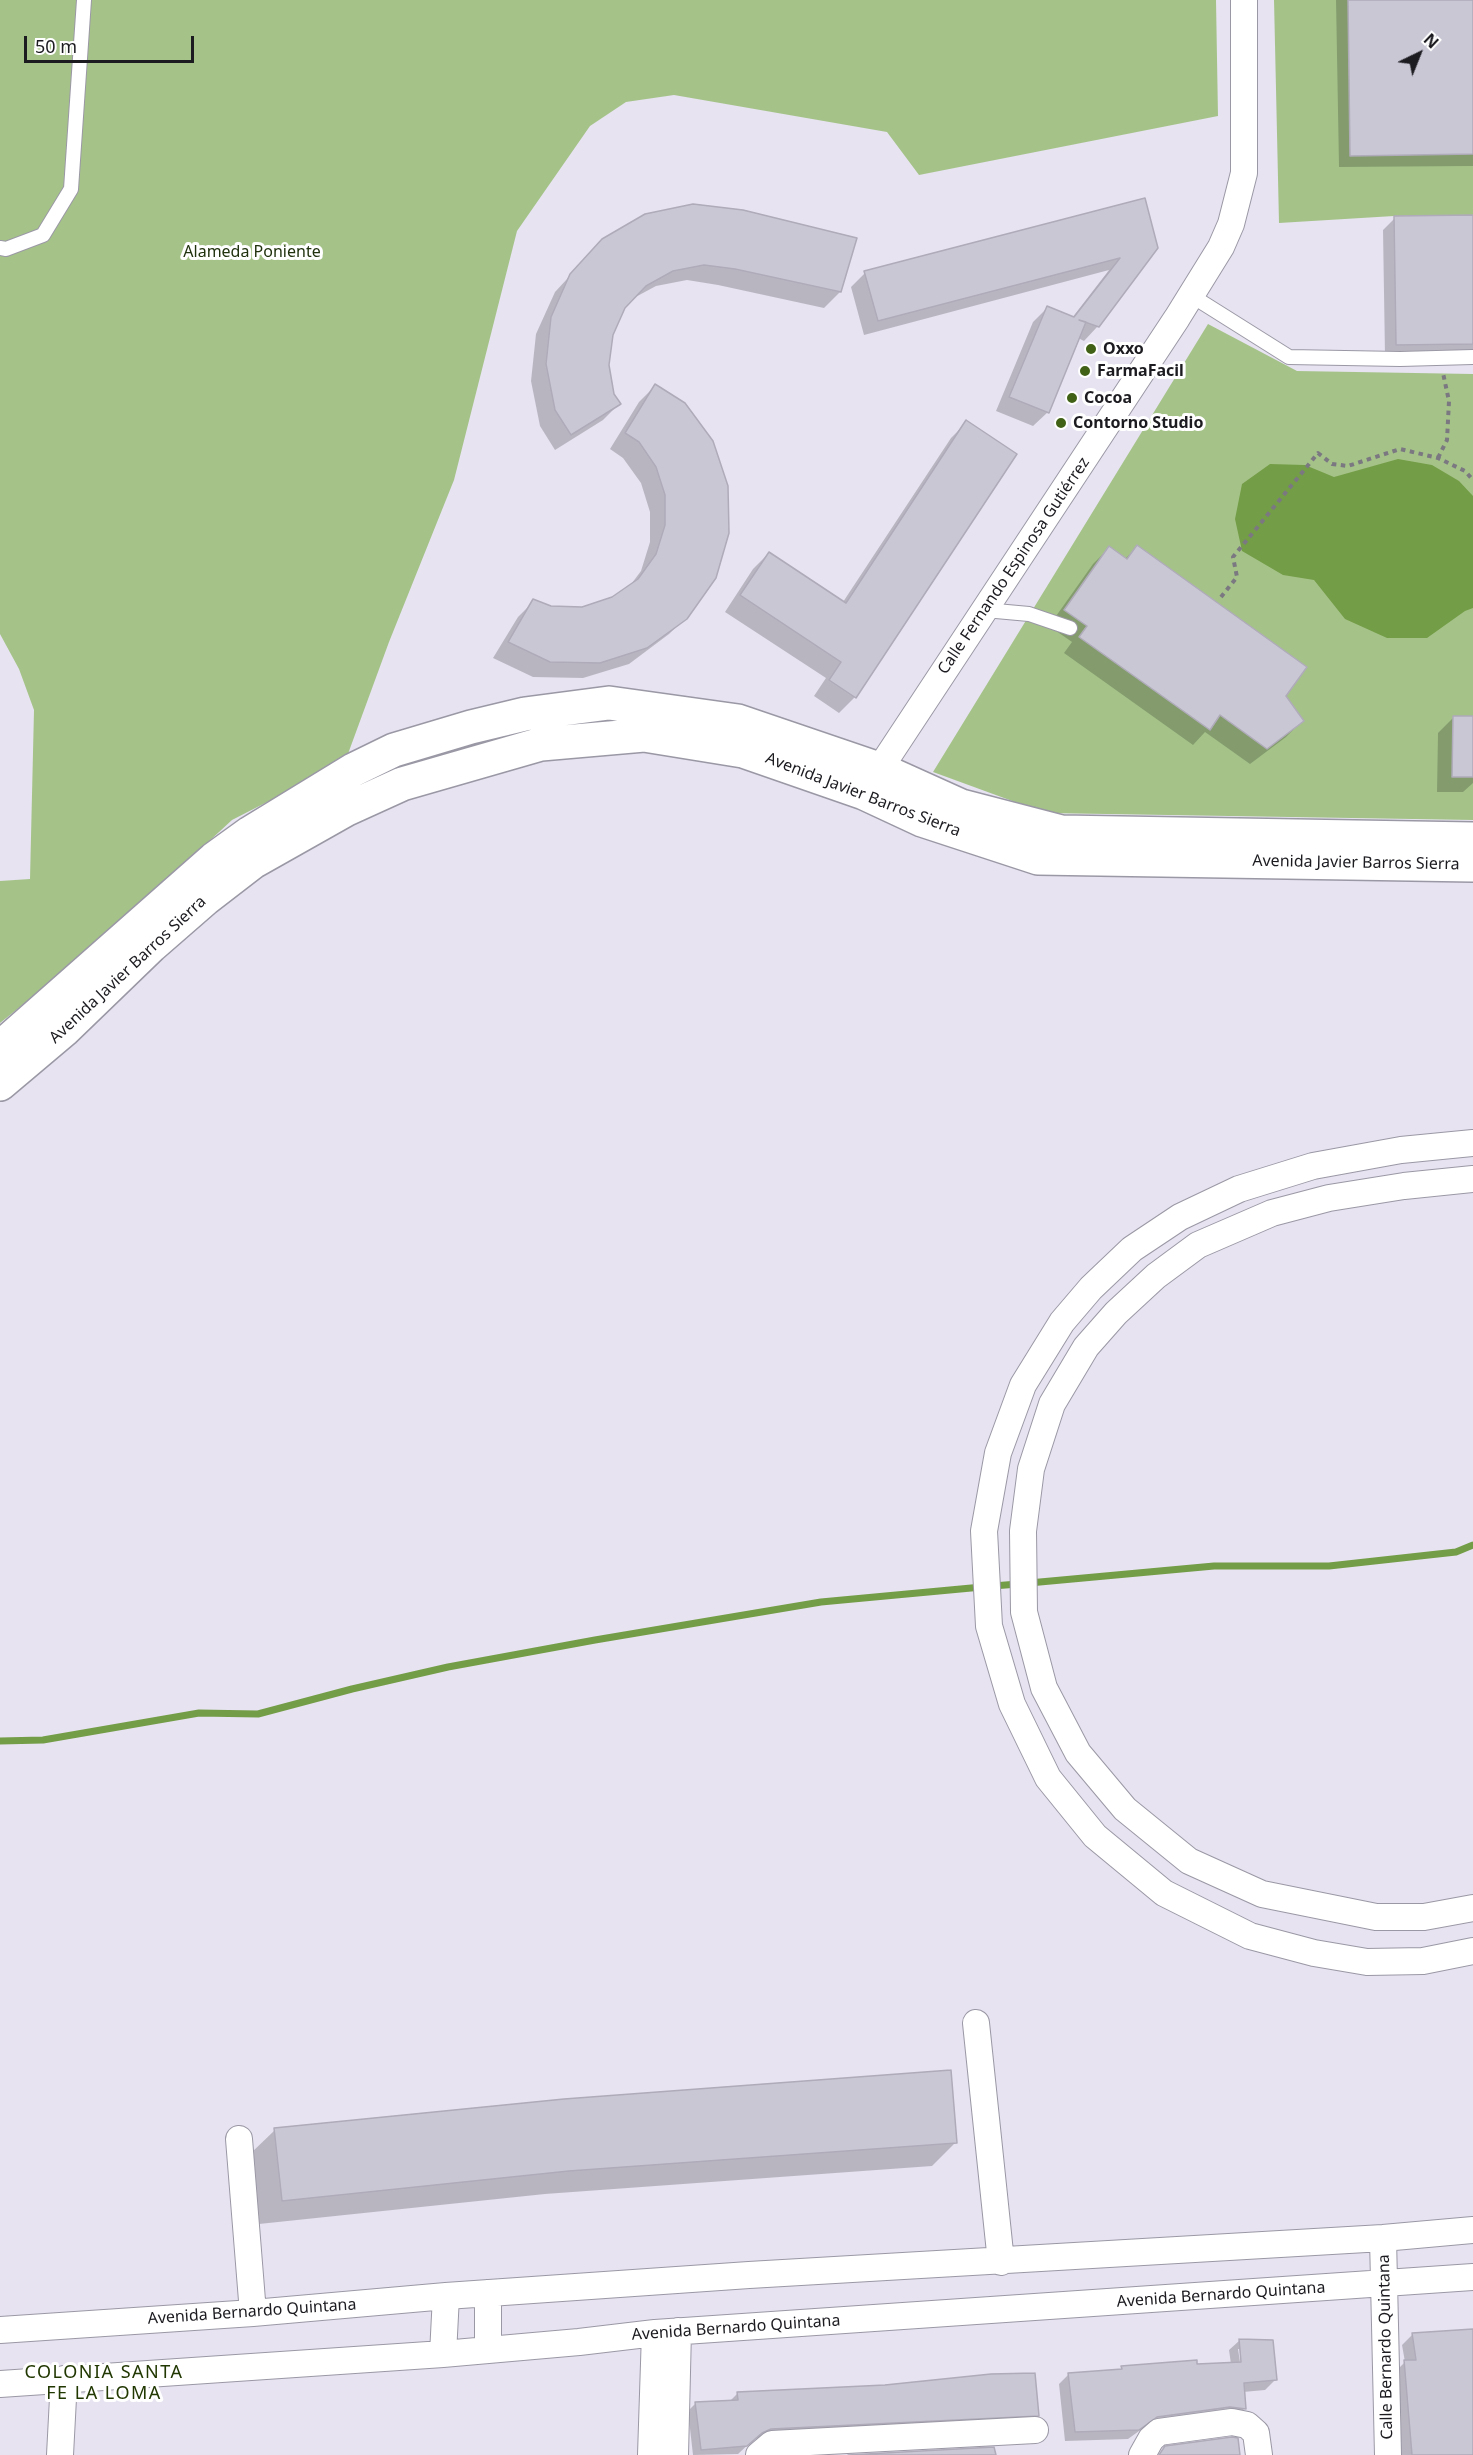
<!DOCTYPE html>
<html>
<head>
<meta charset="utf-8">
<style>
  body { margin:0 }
  #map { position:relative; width:1473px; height:2455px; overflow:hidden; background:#e7e3f1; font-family:"Noto Sans",sans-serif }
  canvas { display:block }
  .north { position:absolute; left:1389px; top:24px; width:60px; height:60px; -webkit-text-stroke:4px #fff; paint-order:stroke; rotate:43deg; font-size:16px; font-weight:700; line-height:24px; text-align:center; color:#1c1b20 }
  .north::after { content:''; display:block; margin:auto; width:21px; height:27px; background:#1c1b20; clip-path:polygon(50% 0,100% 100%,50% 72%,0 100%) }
  .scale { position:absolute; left:24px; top:36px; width:170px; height:27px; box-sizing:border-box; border:3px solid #1c1b20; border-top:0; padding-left:8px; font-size:18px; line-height:21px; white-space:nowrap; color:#1c1b20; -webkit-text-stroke:4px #fff; paint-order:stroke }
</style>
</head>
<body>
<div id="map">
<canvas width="1473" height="2455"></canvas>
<div class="north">N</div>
<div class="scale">50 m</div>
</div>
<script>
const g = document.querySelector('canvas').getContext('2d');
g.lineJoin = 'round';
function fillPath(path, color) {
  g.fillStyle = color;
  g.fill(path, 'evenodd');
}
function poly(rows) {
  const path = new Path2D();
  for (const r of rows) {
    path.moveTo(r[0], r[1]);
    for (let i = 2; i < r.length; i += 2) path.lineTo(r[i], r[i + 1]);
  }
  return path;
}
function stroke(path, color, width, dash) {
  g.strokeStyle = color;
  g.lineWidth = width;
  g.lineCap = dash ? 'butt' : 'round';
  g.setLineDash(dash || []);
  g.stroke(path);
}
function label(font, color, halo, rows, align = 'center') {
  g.font = font + ' "Noto Sans",sans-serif';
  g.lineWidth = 6;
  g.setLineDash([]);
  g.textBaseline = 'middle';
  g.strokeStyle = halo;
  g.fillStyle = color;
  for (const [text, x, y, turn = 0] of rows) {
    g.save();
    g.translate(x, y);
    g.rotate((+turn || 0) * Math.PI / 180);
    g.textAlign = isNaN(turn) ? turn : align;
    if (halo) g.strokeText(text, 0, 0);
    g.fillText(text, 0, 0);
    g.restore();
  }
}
fillPath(poly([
  [0,0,1216,0,1218,116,919,175,887,132,674,95,626,102,590,126,517,231,454,480,389,642,345,762,232,820,97,945,0,1023,0,881,30,879,34,710,19,669,0,634],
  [1274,0,1348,0,1350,156,1473,154,1473,215,1394,216,1279,223],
  [1208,324,1297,371,1473,374,1473,820,1045,813,933,772]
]), '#a5c389');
fillPath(poly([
  [1398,459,1432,465,1459,481,1473,496,1473,608,1465,611,1427,638,1387,638,1345,619,1314,580,1283,575,1242,551,1235,519,1242,484,1270,464,1305,465,1334,477]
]), '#749d47');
fillPath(poly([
  [1336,0,1473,0,1473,166,1339,167],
  [1144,200,1098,326,1084,341,1078,338,1048,412,1033,426,996,411,1033,322,1047,308,1072,318,1109,270,864,335,851,287,865,273],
  [1473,217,1473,355,1385,356,1383,230,1395,218],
  [603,240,840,292,824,308,718,285,687,280,656,286,630,300,624,307,611,334,607,365,613,395,619,404,603,420,555,450,540,426,531,381,536,334,555,292],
  [655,386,686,618,669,634,629,664,583,678,533,677,493,658,518,617,534,601,551,608,583,608,613,598,629,587,641,571,650,542,650,512,641,483,623,458,610,449,639,402],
  [967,422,855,697,839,713,814,696,826,678,725,612,753,569,769,553,843,602,951,438],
  [1137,547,1284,696,1302,721,1286,737,1250,764,1205,732,1193,745,1064,653,1072,642,1049,626,1093,564,1109,548,1125,559],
  [1454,717,1473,718,1473,783,1463,792,1437,792,1438,733],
  [275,2130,955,2143,932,2166,545,2194,259,2224,251,2153],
  [1473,2331,1473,2455,1400,2455,1394,2373,1405,2362,1402,2345,1413,2334],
  [1239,2341,1275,2380,1265,2390,1243,2392,1244,2409,1234,2419,1219,2416,1146,2426,1128,2439,1065,2441,1059,2384,1069,2374,1119,2371,1122,2368,1231,2364,1229,2350],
  [1238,2349,1241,2349,1244,2369,1241,2369],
  [885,2386,1037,2415,1029,2423,762,2436,753,2440,738,2454,693,2455,688,2411,696,2403,729,2402,737,2394]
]), '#0003');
stroke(poly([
  [1029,1583,1214,1566,1329,1566,1456,1552,1473,1545],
  [993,1586,1018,1584],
  [0,1741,43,1740,199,1713,258,1714,352,1689,448,1667,595,1640,821,1602,982,1587]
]), '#749d47', 7);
const building = poly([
  [1348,0,1473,0,1473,154,1350,156,1348,0],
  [1145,198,1158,248,1099,327,1079,320,1086,322,1049,413,1009,397,1047,306,1074,317,1120,258,878,321,864,271,1145,198],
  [693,204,743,210,857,238,841,292,735,269,704,265,673,271,646,286,625,308,613,335,609,365,614,394,621,404,571,435,555,410,546,364,551,317,570,274,602,239,645,214,693,204],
  [1473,215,1473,344,1396,345,1394,216,1473,215],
  [655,384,685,403,713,441,728,486,729,533,716,578,687,619,647,648,600,663,550,662,508,642,533,599,551,606,582,607,612,597,638,579,656,554,665,525,665,495,656,467,639,442,625,433,655,384],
  [966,420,1017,454,856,698,829,680,841,662,740,595,769,552,846,603,966,420],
  [1137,545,1307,667,1286,696,1304,721,1267,749,1220,715,1210,730,1079,637,1087,626,1064,610,1109,546,1127,559,1137,545],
  [1453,716,1473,716,1473,777,1452,777,1453,716],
  [951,2070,957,2143,569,2171,282,2201,274,2128,564,2099,951,2070],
  [1473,2329,1473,2455,1412,2455,1404,2360,1416,2360,1412,2333,1473,2329],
  [1239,2339,1273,2340,1277,2380,1244,2383,1246,2409,1230,2407,1157,2417,1139,2430,1075,2432,1068,2373,1122,2369,1121,2366,1197,2360,1197,2364,1241,2362,1239,2339],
  [1035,2373,1039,2416,771,2429,762,2433,747,2446,701,2450,695,2402,738,2400,737,2392,885,2385,991,2374,1035,2373],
  [1232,2437,1238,2438,1240,2455,1159,2455,1165,2446,1232,2437],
  [994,2447,996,2455,848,2455,994,2447]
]);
fillPath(building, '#cac7d5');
stroke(building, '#afabb9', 1.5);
const lane = poly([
  [0,248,6,249,43,235,71,189,84,0],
  [1192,296,1289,357,1400,359,1473,357],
  [985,610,1029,614,1070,628]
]);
const street = poly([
  [869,785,1177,318,1221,247,1231,224,1244,173,1244,0],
  [1473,1143,1401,1150,1313,1166,1239,1189,1180,1217,1132,1249,1091,1288,1062,1322,1023,1385,998,1453,984,1531,989,1626,1012,1704,1048,1778,1095,1836,1164,1893,1250,1936,1314,1953,1367,1962,1423,1961,1473,1951],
  [1473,1179,1404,1186,1329,1198,1272,1213,1198,1245,1156,1276,1116,1313,1086,1347,1052,1404,1031,1469,1023,1531,1024,1612,1044,1688,1078,1753,1125,1809,1189,1861,1262,1894,1376,1917,1424,1917,1473,1908],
  [976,2023,1001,2262],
  [239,2139,253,2313],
  [1383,2238,1388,2455],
  [0,2330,253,2313,446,2296,749,2275,1383,2238,1473,2230],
  [488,2350,488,2293],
  [443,2354,446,2296],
  [0,2384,443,2354,579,2342,655,2333,1473,2277],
  [60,2455,64,2379],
  [651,2455,655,2333],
  [675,2455,678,2331],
  [759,2455,772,2444,1035,2430],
  [1142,2455,1151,2439,1159,2432,1232,2422,1247,2425,1256,2433,1259,2455]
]);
const secondary = poly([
  [0,1048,214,859,250,833,353,770,394,750,471,727,525,714,609,703,738,721,879,769,961,806,1061,832,1473,839],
  [0,1084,64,1030,151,946,205,899,253,862,347,809,402,784,541,744,644,735,743,751,864,793,922,820,1038,858,1473,865]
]);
stroke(lane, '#9b98a5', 16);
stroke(street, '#9b98a5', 28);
stroke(secondary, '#9b98a5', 36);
stroke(poly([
  [1438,458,1447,440,1449,401,1443,373],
  [1221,597,1237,577,1233,557,1318,453,1332,464,1348,466,1400,449,1438,458,1465,471,1473,480]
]), '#7b7881', 4, [4.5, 4.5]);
stroke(lane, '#fff', 14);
stroke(street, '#fff', 26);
stroke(secondary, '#fff', 33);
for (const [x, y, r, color] of [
  [1091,349,6,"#406116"],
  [1085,371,6,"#406116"],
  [1072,398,6,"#406116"],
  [1061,423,6,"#406116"]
]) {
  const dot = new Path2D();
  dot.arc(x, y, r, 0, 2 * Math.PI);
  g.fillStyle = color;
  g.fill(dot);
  stroke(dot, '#fff', 2);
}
label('16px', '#21320e', '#fff', [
  ["Alameda Poniente",252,252]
]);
label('bold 16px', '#1c1b20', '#fff', [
  ["Oxxo",1103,349],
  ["FarmaFacil",1097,371],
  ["Cocoa",1084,398],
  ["Contorno Studio",1073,423]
], 'left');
label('16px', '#1c1b20', '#fff', [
  ["Calle Fernando Espinosa Gutiérrez",1014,566,-56],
  ["Avenida Javier Barros Sierra",863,795,21],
  ["Avenida Javier Barros Sierra",1356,863,1],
  ["Avenida Javier Barros Sierra",128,970,-43],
  ["Avenida Bernardo Quintana",1221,2295,-4],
  ["Avenida Bernardo Quintana",252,2312,-4],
  ["Avenida Bernardo Quintana",736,2328,-4],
  ["Calle Bernardo Quintana",1386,2347,-91]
]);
g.letterSpacing = '1.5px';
label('18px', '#223803', '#fff', [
  ["COLONIA SANTA",104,2373],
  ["FE LA LOMA",104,2394]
]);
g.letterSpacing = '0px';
</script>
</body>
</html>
